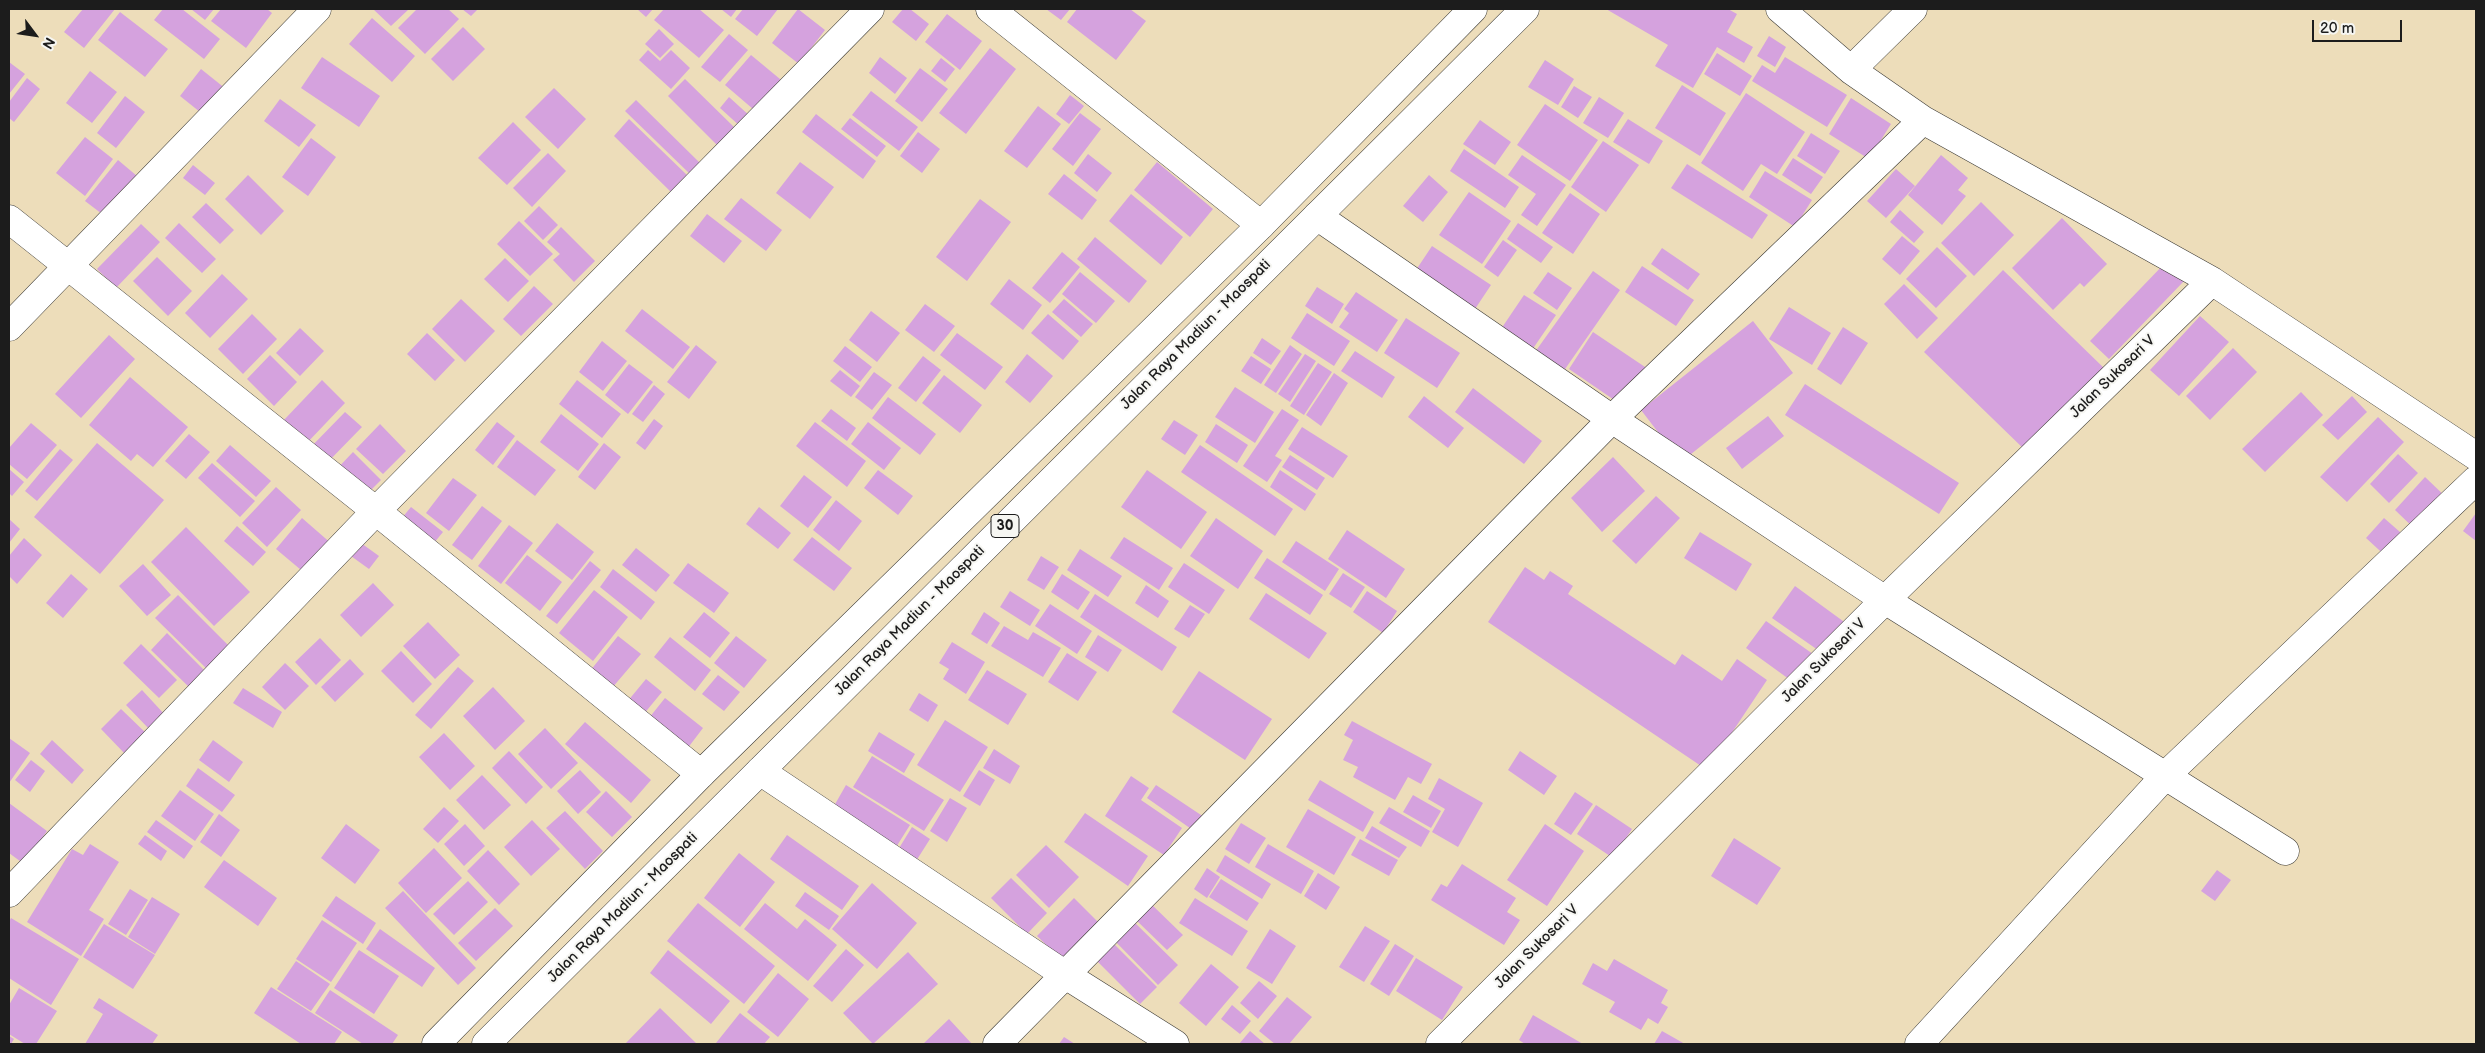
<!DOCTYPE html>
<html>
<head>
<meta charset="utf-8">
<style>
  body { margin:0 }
  #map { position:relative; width:2485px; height:1053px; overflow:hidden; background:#edddba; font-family:"Balsamiq Sans",sans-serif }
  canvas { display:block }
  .frame { position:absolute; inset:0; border:10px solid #1c1c1c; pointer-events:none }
  .north { position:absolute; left:10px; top:10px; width:50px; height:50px; -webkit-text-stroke:4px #f6f6f2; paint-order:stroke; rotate:121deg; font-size:14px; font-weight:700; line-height:20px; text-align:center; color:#1c1c1c }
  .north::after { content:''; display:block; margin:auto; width:18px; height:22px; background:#1c1c1c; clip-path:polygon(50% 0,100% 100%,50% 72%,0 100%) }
  .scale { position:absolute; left:2312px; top:20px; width:90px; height:22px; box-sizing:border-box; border:2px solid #1c1c1c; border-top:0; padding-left:6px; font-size:15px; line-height:18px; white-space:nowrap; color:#1c1c1c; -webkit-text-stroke:4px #f6f6f2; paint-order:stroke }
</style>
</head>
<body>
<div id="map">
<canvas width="2485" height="1053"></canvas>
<div class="frame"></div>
<div class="north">N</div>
<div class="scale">20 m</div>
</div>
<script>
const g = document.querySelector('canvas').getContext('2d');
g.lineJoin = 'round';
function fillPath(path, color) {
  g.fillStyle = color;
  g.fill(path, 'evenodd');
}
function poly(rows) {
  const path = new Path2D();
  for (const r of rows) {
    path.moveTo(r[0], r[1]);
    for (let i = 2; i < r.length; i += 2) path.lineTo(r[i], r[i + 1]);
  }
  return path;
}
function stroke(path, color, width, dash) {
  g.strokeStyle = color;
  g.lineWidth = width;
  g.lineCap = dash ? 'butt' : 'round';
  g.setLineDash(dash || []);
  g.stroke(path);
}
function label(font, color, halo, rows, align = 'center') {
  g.font = font + ' "Balsamiq Sans",sans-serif';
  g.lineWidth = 4;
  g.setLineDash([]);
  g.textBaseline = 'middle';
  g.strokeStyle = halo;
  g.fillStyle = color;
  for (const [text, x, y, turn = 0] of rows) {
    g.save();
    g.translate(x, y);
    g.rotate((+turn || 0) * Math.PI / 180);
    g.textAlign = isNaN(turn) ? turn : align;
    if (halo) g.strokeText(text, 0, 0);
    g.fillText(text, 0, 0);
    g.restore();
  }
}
fillPath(poly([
  [83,9,115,9,84,48,64,32],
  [163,9,182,9,220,39,204,59,154,20],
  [191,9,214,9,205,20],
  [221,9,267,9,272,13,246,48,211,21],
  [373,9,409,9,391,26],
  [417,9,448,9,459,19,425,54,398,28],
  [462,9,478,9,471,16],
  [637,9,653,9,646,17],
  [664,9,699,9,724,30,699,58,654,20],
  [721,9,737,9,731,17],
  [743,9,778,9,757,36,735,19],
  [798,9,825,30,799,64,772,43],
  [903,9,910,9,929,24,916,41,892,22],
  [1046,9,1070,9,1061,20],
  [1077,9,1130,9,1146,21,1116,60,1067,22],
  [1606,9,1728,9,1737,14,1727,32,1753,47,1744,63,1717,47,1693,88,1655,66,1668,45],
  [120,12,168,49,145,77,98,40],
  [947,14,982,41,960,70,925,42],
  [372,18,415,56,392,82,349,44],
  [463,27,485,49,453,81,431,59],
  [659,29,674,44,660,58,645,44],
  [729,34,748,50,720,82,701,67],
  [1769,36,1786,47,1775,67,1757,56],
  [990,48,1016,69,966,134,939,113],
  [648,50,660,61,671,50,690,68,671,89,639,60],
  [1717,53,1752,76,1740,96,1704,74],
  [751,55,786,84,760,115,725,85],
  [322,57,380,96,359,127,301,88],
  [880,57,907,78,895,94,869,73],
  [1785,57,1847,95,1827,127,1752,81,1762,65,1775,73],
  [941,58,955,69,945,82,931,71],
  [1545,60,1574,79,1558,105,1528,87],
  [9,62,25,74,9,94],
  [920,68,948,89,922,122,895,101],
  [201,69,226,89,205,116,180,96],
  [90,71,117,92,92,123,66,103],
  [27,78,40,89,14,122,9,118,9,102],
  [685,79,735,128,718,146,668,96],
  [1682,85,1726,113,1700,156,1655,128],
  [1574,86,1592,97,1578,118,1561,107],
  [554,88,586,119,558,149,525,117],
  [871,91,918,127,899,151,852,115],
  [1746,93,1805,132,1777,174,1761,164,1743,191,1701,163],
  [1070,95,1084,106,1069,124,1056,114],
  [125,96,145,112,116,148,97,133],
  [729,97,751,117,742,128,720,108],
  [1599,97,1624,113,1608,138,1583,123],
  [1851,98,1891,124,1869,159,1829,134],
  [280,99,316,125,299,147,264,121],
  [636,100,701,164,691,175,625,111],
  [1545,104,1598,140,1570,181,1517,145],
  [1038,106,1061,124,1027,168,1004,151],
  [1080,113,1101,129,1073,166,1052,149],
  [816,114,876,161,863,179,802,132],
  [850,118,886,146,877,157,841,129],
  [629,119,688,176,672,193,614,136],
  [1628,119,1663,141,1649,164,1613,142],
  [1480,120,1511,142,1495,165,1463,144],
  [513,122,541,150,507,185,478,158],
  [918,132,940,149,922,173,900,156],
  [1811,133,1840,151,1825,174,1797,156],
  [85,137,113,159,85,196,56,173],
  [311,138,336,157,308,196,282,177],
  [1603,141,1639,165,1606,212,1571,187],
  [1464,149,1519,187,1505,208,1450,171],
  [548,153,566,171,532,207,513,188],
  [1088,154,1112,173,1097,192,1074,173],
  [1522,155,1566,185,1537,226,1521,215,1536,194,1508,175],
  [1941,155,1968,178,1958,190,1966,196,1942,225,1908,195],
  [1793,158,1823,177,1811,194,1782,175],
  [118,160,137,176,106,217,85,201],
  [800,162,834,187,810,219,776,193],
  [1157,162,1213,209,1190,237,1134,190],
  [1687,164,1768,215,1752,239,1671,188],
  [193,165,215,183,205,195,183,178],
  [1896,169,1915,186,1886,218,1867,201],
  [1765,171,1812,200,1795,227,1749,197],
  [1064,174,1097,200,1082,220,1048,194],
  [248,175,284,211,261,235,225,199],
  [1429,175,1448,192,1423,222,1403,206],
  [1469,192,1511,221,1482,264,1439,235],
  [1570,193,1600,214,1573,254,1542,233],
  [1131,194,1183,237,1161,265,1109,221],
  [741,198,782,230,766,251,724,219],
  [980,199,1011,222,967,281,936,257],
  [1981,202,2014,235,1974,276,1941,243],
  [206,203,234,230,220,244,192,217],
  [539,206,558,225,543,240,524,221],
  [1900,210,1924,232,1914,243,1890,222],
  [707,214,742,241,724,263,690,236],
  [2062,218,2107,264,2084,287,2080,283,2053,310,2012,268],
  [519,221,553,254,530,276,497,244],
  [179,223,216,259,202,273,165,238],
  [1518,223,1553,247,1541,263,1507,239],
  [141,224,160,242,116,288,97,269],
  [561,227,595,261,574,282,553,260,560,254,547,242],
  [1902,236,1920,251,1900,275,1882,259],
  [1095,237,1147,281,1129,303,1077,259],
  [1503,240,1517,250,1498,277,1484,267],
  [1432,246,1491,285,1471,315,1412,276],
  [1937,247,1967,276,1936,308,1906,279],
  [1662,248,1700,274,1688,290,1651,264],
  [1062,252,1080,267,1050,303,1032,288],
  [157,257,192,291,168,316,133,281],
  [505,258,529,281,508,302,484,279],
  [2166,262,2185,280,2109,359,2090,341],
  [1642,266,1694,300,1676,326,1625,292],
  [2003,270,2106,370,2027,452,1924,352],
  [1593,271,1620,290,1563,372,1535,352],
  [1080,272,1115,301,1096,323,1062,294],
  [1548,272,1572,288,1557,310,1533,293],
  [222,274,248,299,210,338,185,313],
  [1009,279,1042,305,1023,330,990,304],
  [1904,284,1938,318,1917,339,1884,304],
  [534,286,553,304,521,336,503,319],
  [1317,287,1344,304,1332,324,1305,306],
  [1356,292,1398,320,1377,352,1339,327,1349,313,1344,309],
  [1524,295,1556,315,1532,350,1501,329],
  [461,299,495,331,465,362,432,329],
  [1064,299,1093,324,1081,337,1052,312],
  [925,304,955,326,934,352,905,330],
  [1789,307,1831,333,1812,365,1769,339],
  [642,309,690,347,673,369,625,331],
  [871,311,900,333,877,362,849,340],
  [1307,313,1350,341,1334,366,1291,338],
  [252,314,277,339,243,374,218,349],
  [1048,314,1079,341,1063,360,1031,333],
  [2200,316,2229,342,2179,396,2150,370],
  [1406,318,1460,353,1437,388,1384,353],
  [1753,321,1793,373,1681,462,1641,410],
  [1843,327,1868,343,1841,385,1817,369],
  [300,328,324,351,300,376,276,353],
  [1593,332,1648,369,1623,406,1569,369],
  [427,333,455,360,435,381,407,354],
  [957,333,1003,367,985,390,940,355],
  [109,335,135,359,81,418,55,394],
  [1262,338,1281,351,1271,365,1253,353],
  [602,341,627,361,603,391,579,372],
  [696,345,717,362,689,399,667,382],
  [1290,345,1302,354,1276,393,1264,385],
  [845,346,872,367,860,382,833,361],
  [2233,348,2257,372,2210,420,2186,396],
  [1355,351,1395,377,1382,398,1341,371],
  [1027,354,1053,376,1030,403,1005,382],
  [1305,354,1316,361,1290,402,1278,394],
  [270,355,297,382,274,406,247,379],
  [923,356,941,370,916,402,898,388],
  [1251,356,1271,369,1261,384,1241,371],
  [1318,363,1332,372,1304,415,1290,406],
  [629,364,653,382,628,414,605,395],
  [840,370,860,386,851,397,830,381],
  [874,372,892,385,872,410,855,397],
  [1334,373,1348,383,1321,426,1306,415],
  [944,375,982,405,960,433,922,403],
  [130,377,188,427,153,467,137,454,131,461,89,425],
  [322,380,345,403,306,444,283,421],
  [577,380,621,414,602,438,559,404],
  [1805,384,1959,483,1939,514,1785,415],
  [654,385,665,394,643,422,632,414],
  [1235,387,1274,412,1255,443,1215,417],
  [1473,388,1542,441,1524,464,1455,412],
  [2301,392,2323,415,2265,472,2242,449],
  [1424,396,1464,428,1448,448,1408,417],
  [2352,396,2367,412,2338,440,2322,425],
  [888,397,936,434,920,455,872,418],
  [831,409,856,428,847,441,821,421],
  [1282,409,1299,420,1275,456,1282,460,1267,482,1243,466],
  [345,412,362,427,323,467,307,451],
  [561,414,599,444,578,471,540,442],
  [1768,416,1784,436,1742,469,1726,448],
  [2378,417,2404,442,2347,502,2320,477],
  [654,419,663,426,645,450,636,443],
  [1174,420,1198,435,1185,455,1161,439],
  [497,422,515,436,493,465,475,450],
  [815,422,866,461,847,487,796,446],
  [868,422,901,448,884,470,851,444],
  [31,423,57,445,27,479,9,464,9,448],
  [380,424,406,451,383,474,356,449],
  [1216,424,1248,445,1237,463,1205,442],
  [1302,427,1348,456,1333,478,1288,449],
  [189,434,210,452,186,479,165,461],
  [517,440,556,470,535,496,497,467],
  [97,443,164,500,100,574,34,517],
  [604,443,621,457,595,490,578,477],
  [230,445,271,481,256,497,216,461],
  [1200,445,1293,509,1275,536,1181,472],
  [60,449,73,460,37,501,25,491],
  [353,452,381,480,362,499,334,472],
  [2398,454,2418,473,2389,503,2370,484],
  [1290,455,1325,478,1317,490,1282,467],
  [1613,457,1645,491,1602,532,1571,498],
  [212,463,255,501,240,517,198,478],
  [9,469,24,482,12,496,9,493],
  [878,470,913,496,898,515,864,488],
  [1147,470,1207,512,1181,549,1121,507],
  [1280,470,1316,494,1305,511,1270,487],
  [804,475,832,497,808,528,780,506],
  [2425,477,2449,500,2419,533,2395,510],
  [453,478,477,495,449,531,426,513],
  [276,487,301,510,267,547,242,523],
  [1656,496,1680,518,1636,564,1612,541],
  [836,500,862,521,839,551,813,530],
  [482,506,502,521,472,560,452,545],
  [411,507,443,532,429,549,397,524],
  [759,507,791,533,778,549,746,524],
  [2476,513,2476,541,2463,531],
  [302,518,333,545,307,575,276,549],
  [1216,518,1263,551,1238,589,1190,556],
  [2384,518,2408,539,2390,560,2366,538],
  [9,519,20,529,9,543],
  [557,523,594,552,572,580,535,551],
  [509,525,533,543,501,584,478,566],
  [237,526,266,552,253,566,224,541],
  [186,527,250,592,214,626,151,562],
  [1347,530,1405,569,1386,598,1328,559],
  [1700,532,1752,564,1736,591,1684,558],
  [812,537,852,568,834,591,793,560],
  [1124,537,1173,568,1159,590,1110,558],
  [24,538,42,555,17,584,9,576,9,556],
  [354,538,379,556,369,569,344,551],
  [1296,541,1339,569,1325,591,1282,562],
  [636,548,670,575,656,592,622,565],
  [1080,549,1122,576,1108,597,1067,570],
  [527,555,562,582,540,611,505,583],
  [1041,556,1059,567,1044,590,1027,580],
  [1267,558,1323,595,1310,615,1254,578],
  [590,561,601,570,557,624,546,616],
  [688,563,729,593,714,613,673,583],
  [1184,563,1225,590,1209,614,1168,587],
  [143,564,171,595,147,616,119,586],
  [1525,567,1544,580,1550,571,1573,586,1568,594,1675,665,1682,654,1722,681,1737,659,1767,680,1707,770,1488,622],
  [613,569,655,602,641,620,600,587],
  [1343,573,1365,587,1351,608,1329,594],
  [71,574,88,589,63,618,46,603],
  [1062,574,1090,592,1078,610,1051,592],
  [373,583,394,605,361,637,340,615],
  [1146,585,1169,601,1158,618,1135,603],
  [1795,586,1847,624,1825,655,1772,618],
  [594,590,628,617,593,661,559,633],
  [1010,591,1040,610,1030,626,1000,607],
  [1367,591,1397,611,1383,633,1353,612],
  [1266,593,1327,633,1309,659,1249,619],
  [1095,594,1177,647,1162,671,1080,617],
  [178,595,231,648,209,671,155,618],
  [1050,604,1092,631,1077,654,1035,626],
  [1190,605,1205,614,1189,638,1174,629],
  [704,612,730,633,710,658,683,637],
  [984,612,1000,623,987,644,971,634],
  [1766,621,1813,654,1793,682,1746,648],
  [428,622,460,655,435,679,403,646],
  [1004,626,1028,640,1033,632,1061,648,1043,677,991,646],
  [167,633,207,673,191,689,151,650],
  [1098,635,1122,650,1108,672,1085,657],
  [618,636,641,654,612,688,590,671],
  [736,636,767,660,744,688,714,663],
  [670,637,711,670,695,691,654,657],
  [320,638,341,660,316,685,295,662],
  [952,642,985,662,966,694,943,679,949,669,939,663],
  [141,644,177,680,159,698,123,663],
  [401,651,432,684,413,703,381,671],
  [1067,653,1097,672,1078,701,1048,682],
  [350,659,364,674,335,702,321,687],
  [285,663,309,686,285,710,262,687],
  [458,667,474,681,431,729,415,715],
  [987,670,1027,694,1008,725,968,700],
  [1199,671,1272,719,1245,760,1172,712],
  [718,675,740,692,724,711,702,694],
  [646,679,662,692,643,715,627,702],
  [493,687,525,721,495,750,463,716],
  [243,688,282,712,273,728,233,703],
  [142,690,166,716,151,731,126,705],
  [919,693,938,705,928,722,909,710],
  [665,698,703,728,687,749,649,718],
  [121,709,148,735,127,756,101,729],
  [945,720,988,747,960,792,917,765],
  [1352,721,1432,764,1421,784,1408,777,1395,800,1353,777,1358,767,1343,760,1353,740,1344,735],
  [585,722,651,780,631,803,565,744],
  [545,728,578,763,551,789,518,754],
  [879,732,915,754,904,773,868,751],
  [444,733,475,766,450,790,419,757],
  [9,738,30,753,9,783],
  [52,740,84,770,72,784,40,754],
  [213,740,243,762,229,782,199,760],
  [994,749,1020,766,1010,784,983,768],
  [509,751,543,787,526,804,492,768],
  [1520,751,1557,776,1544,795,1508,770],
  [872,756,944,800,924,831,853,787],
  [31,760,45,771,30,792,15,780],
  [198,768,235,795,222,812,186,786],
  [580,770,601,792,578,814,557,791],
  [979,770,995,780,980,806,963,796],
  [482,775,511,805,484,830,456,800],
  [1131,776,1149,788,1141,800,1182,828,1164,855,1105,816],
  [1439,778,1483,803,1458,847,1432,832,1445,809,1428,799],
  [1320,780,1374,812,1363,832,1308,800],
  [846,785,910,825,893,852,830,813],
  [1156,785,1207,819,1197,833,1147,798],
  [180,790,214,814,195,841,161,816],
  [606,791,632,817,612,837,586,812],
  [1575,792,1593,804,1571,835,1554,824],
  [1413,795,1441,811,1431,828,1403,812],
  [950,798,967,808,947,842,930,831],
  [9,803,47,831,24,864,9,853],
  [1596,805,1632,829,1613,858,1577,834],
  [444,807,459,821,438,843,423,829],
  [1389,807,1430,831,1421,847,1379,823],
  [1308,809,1356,837,1334,875,1286,847],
  [565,811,603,851,585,869,546,828],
  [1085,813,1148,856,1128,886,1064,842],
  [219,814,240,830,221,857,200,842],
  [156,820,193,846,184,859,147,832],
  [532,820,560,849,531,876,504,847],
  [1241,823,1266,838,1249,864,1225,849],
  [346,824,380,850,355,884,321,858],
  [465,824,485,846,464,866,444,844],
  [1545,824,1584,851,1547,906,1507,880],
  [1372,826,1407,847,1399,858,1365,838],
  [912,827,930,839,911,869,893,858],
  [145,835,167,851,161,861,138,844],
  [787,835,859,886,842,910,770,859],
  [1734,838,1781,868,1757,905,1711,876],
  [1360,839,1398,860,1389,876,1351,855],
  [90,844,119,862,89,910,104,919,81,956,27,922,72,849,83,855],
  [1268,844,1314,871,1301,894,1255,867],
  [1046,845,1079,877,1049,908,1016,875],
  [434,848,462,878,426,913,398,883],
  [488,850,520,884,499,905,467,871],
  [739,853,775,882,740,927,704,898],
  [1225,855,1271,884,1262,899,1216,871],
  [224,860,277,898,258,926,204,887],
  [1462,864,1516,898,1507,912,1520,920,1504,945,1431,900,1441,884,1447,887],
  [1207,868,1220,877,1207,898,1194,889],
  [2217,870,2231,880,2215,901,2201,891],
  [1318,873,1340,887,1326,910,1304,896],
  [1011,878,1047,913,1027,934,991,898],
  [1221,879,1259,903,1247,921,1209,897],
  [468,881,488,902,454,935,433,914],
  [872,883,917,923,877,969,832,929],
  [130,889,148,900,126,935,108,924],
  [403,891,476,968,458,985,385,908],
  [805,892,839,916,829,930,795,906],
  [336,896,376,923,363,944,322,916],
  [152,897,180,914,155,954,128,937],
  [1074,898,1103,927,1066,964,1037,936],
  [1195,898,1248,931,1232,956,1179,923],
  [1149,902,1183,935,1167,950,1134,918],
  [698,903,775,966,744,1004,667,941],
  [765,903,797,929,805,919,837,945,808,981,744,929],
  [495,908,513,926,476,961,458,943],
  [11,918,79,959,51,1005,9,978,9,922],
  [1130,918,1178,965,1158,985,1111,937],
  [322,920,357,943,331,982,296,959],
  [104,924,155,955,133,989,83,957],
  [1365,926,1390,941,1364,982,1339,967],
  [380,929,435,968,422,987,366,949],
  [1270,929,1296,946,1272,984,1246,968],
  [1113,943,1157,987,1140,1004,1096,960],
  [1395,944,1414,956,1389,996,1370,984],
  [846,949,864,965,832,1002,813,986],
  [359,950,399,976,374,1014,334,988],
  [668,950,730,1001,711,1024,650,973],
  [908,952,938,984,873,1044,843,1013],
  [1416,958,1463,987,1442,1020,1396,991],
  [1614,959,1668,990,1661,1003,1668,1007,1658,1024,1648,1018,1641,1030,1609,1012,1615,1002,1582,984,1593,963,1607,971],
  [296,961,330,984,311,1011,277,989],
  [1211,964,1239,987,1206,1026,1179,1003],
  [778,973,809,999,778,1037,747,1012],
  [1259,981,1277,996,1258,1019,1240,1003],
  [271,987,342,1032,334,1044,301,1044,254,1013],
  [19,988,57,1011,36,1044,25,1044,9,1034,9,1005],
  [330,990,398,1035,392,1044,363,1044,315,1013],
  [1287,997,1312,1017,1289,1044,1275,1044,1259,1031],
  [99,998,158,1035,152,1044,85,1044,103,1014,93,1008],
  [1232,1005,1251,1021,1240,1034,1221,1019],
  [660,1008,697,1044,625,1044],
  [740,1013,770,1037,764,1044,716,1043],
  [1533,1015,1583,1044,1525,1044,1519,1040],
  [949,1019,972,1044,923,1044],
  [1250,1031,1265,1044,1239,1044],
  [1662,1031,1685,1044,1654,1044],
  [9,1036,14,1039,11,1044,9,1044],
  [1064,1037,1075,1044,1059,1044]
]), '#d5a2de');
const minor = poly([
  [990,9,1261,225],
  [1780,9,1851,70,1923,120,2212,281,2476,456],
  [1851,70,1913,9],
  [1317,216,1612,419,1885,600,2285,851],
  [9,219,376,511,701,774],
  [9,327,317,9],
  [760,771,1064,974,1175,1044],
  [9,893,376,511,870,9],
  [997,1044,1612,419,1923,120],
  [1440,1044,1885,600,2212,281],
  [1919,1044,2165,776,2476,480]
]);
const highway = poly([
  [436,1044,701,774,1261,225,1473,9],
  [486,1044,1525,9]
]);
stroke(minor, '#3b3934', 29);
stroke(highway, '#3b3934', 29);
stroke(minor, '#fff', 28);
stroke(highway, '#fff', 28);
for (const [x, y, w] of [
  [1005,526,28]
]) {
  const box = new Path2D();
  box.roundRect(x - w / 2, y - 11.5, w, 23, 4);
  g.fillStyle = '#f6f6f2';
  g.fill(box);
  stroke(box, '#1c1c1c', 1);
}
label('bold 14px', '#1c1c1c', null, [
  ["30",1005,526]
]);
label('15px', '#1c1c1c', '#f6f6f2', [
  ["Jalan Raya Madiun - Maospati",1196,335,-45],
  ["Jalan Sukosari V",2113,377,-44],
  ["Jalan Raya Madiun - Maospati",910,621,-45],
  ["Jalan Sukosari V",1824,661,-45],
  ["Jalan Raya Madiun - Maospati",623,908,-45],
  ["Jalan Sukosari V",1537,947,-45]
]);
</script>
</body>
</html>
